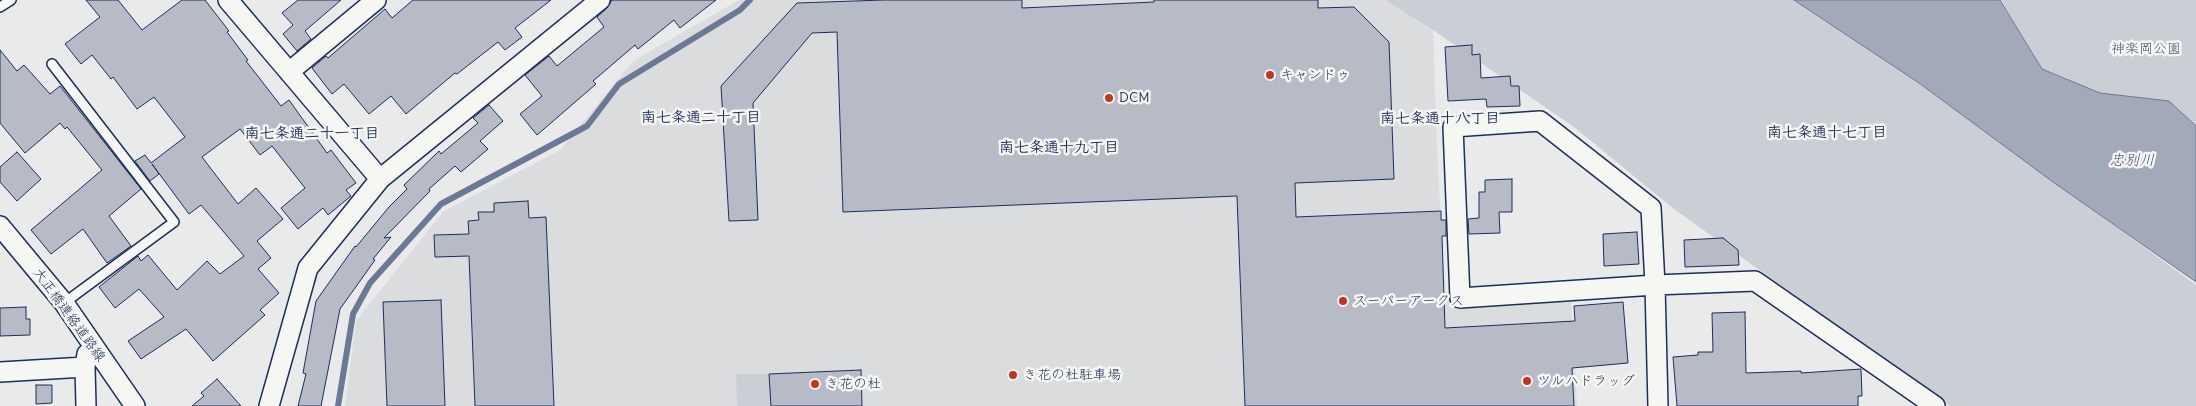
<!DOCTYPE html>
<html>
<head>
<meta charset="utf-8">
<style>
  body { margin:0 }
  canvas { display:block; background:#e9eae9 }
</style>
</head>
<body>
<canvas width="2196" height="406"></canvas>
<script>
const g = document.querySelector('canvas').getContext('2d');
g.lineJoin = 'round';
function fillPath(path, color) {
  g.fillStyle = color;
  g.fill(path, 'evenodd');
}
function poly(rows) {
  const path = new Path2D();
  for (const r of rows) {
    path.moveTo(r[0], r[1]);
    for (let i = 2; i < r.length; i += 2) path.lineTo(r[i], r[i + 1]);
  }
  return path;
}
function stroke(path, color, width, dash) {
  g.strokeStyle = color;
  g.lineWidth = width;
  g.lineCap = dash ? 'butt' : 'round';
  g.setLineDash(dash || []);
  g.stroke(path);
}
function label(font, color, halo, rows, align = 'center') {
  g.font = font + ' Delius,"Klee One",sans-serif';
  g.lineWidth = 5;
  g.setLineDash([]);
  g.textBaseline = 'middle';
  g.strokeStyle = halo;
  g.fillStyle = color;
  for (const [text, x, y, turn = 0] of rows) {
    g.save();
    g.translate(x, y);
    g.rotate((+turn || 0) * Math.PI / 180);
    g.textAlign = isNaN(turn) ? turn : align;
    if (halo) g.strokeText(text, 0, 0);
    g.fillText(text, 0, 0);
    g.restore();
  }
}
fillPath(poly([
  [739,0,1385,0,1433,30,1437,150,1445,293,1570,282,1577,406,345,406,356,321,443,212,560,150,633,61]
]), '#dadcde');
fillPath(poly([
  [1385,0,1795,0,1919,83,2196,285,2196,406,1950,406,1674,209,1574,127,1433,30],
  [2001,0,2196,0,2196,126,2169,101,2100,93,2042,69],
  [736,374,769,374,771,406,737,406]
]), '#caced5');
const water = poly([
  [1794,0,2000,0,2042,69,2100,93,2169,101,2196,126,2196,282,2053,182,1919,83,1794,0]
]);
fillPath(water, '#a2aaba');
stroke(water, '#6c7995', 1);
stroke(poly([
  [338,406,353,314,370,283,441,204,587,126,619,84,740,10,750,0]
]), '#6c7995', 6);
const building = poly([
  [86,0,118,0,142,30,182,0,205,0,229,31,227,32,248,60,246,61,281,106,289,100,327,153,331,150,356,183,346,190,351,196,328,215,323,208,298,229,281,208,305,188,272,146,260,155,240,129,202,157,238,204,256,188,283,219,257,241,271,258,258,269,279,293,260,310,265,315,213,361,186,329,141,359,128,341,164,317,139,289,115,308,99,287,138,256,141,261,148,255,177,290,207,261,220,274,244,256,201,205,189,214,152,164,159,174,150,181,135,161,145,155,151,163,185,137,154,97,137,109,113,77,111,79,92,55,81,64,65,44,100,17,86,0],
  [298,0,341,0,305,31,311,39,297,51,283,34,293,25,282,13,298,0],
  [413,0,551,0,515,28,522,37,505,50,498,42,457,74,455,73,406,114,391,96,369,114,344,84,332,94,312,68,326,56,328,58,385,9,392,18,413,0],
  [612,0,716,0,680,28,674,20,638,49,635,45,593,81,596,84,537,135,520,114,542,96,525,75,549,56,557,66,604,27,597,17,607,8,612,0],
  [883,0,1022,0,1022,8,1154,2,1154,0,1318,0,1318,8,1354,7,1389,42,1394,179,1295,183,1296,217,1441,211,1441,220,1446,220,1446,236,1442,236,1445,328,1575,321,1574,306,1623,302,1628,363,1572,368,1574,406,1245,406,1237,196,843,212,837,32,812,33,753,103,758,220,729,221,721,86,797,3,883,0],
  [1472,45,1472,55,1480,54,1481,78,1510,76,1511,86,1519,86,1520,106,1487,107,1486,99,1448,101,1445,47,1472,45],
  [0,50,17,71,24,65,50,94,60,86,141,189,109,216,131,246,107,263,83,229,51,254,31,230,102,170,67,127,65,129,60,123,25,153,0,123,0,50],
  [489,105,503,121,480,141,488,149,461,172,455,166,429,189,430,191,384,238,391,237,373,259,375,260,340,309,321,406,298,406,306,374,303,373,316,301,355,246,356,247,389,207,407,189,404,185,439,151,441,154,478,123,473,118,489,105],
  [17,152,41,179,17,201,0,182,0,167,17,152],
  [1512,179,1512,212,1499,212,1500,233,1469,234,1468,219,1479,218,1479,192,1485,192,1485,180,1512,179],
  [528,201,529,218,546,217,554,406,475,406,469,256,435,257,434,235,469,234,468,221,479,220,478,212,494,212,494,203,528,201],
  [1637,232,1639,264,1604,266,1603,234,1637,232],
  [1723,238,1738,250,1739,265,1685,267,1684,240,1723,238],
  [441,300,445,406,387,406,383,302,441,300],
  [26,307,26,319,30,319,30,335,0,336,0,308,26,307],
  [1745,312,1746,373,1801,371,1801,373,1861,369,1862,396,1858,396,1858,406,1677,406,1673,357,1698,355,1698,352,1713,352,1712,313,1745,312],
  [861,370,862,406,771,406,769,374,861,370],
  [217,379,241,406,192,406,204,396,201,393,217,379],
  [36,385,52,385,52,403,36,404,36,385]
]);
fillPath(building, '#b6bbc6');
stroke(building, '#1b2f5e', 1);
const lane = poly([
  [0,7,11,0],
  [52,64,174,222,64,303]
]);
const street = poly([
  [228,0,380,179],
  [289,72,376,0],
  [0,226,64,303,135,406],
  [0,372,85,367],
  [86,406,85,367,87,354],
  [269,406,308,268,380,179,600,0],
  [1658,406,1655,285,1651,208,1540,121,1453,127,1460,298,1655,285,1755,281,1935,406]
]);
stroke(lane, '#1b2f5e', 12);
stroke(street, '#1b2f5e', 22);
stroke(lane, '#f6f6f2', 9);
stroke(street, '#f6f6f2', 19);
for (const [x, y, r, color] of [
  [1270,75,5,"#c8321e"],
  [1109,98,5,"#c8321e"],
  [1343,301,5,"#c8321e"],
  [1013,375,5,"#c8321e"],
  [1527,381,5,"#c8321e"],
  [815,384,5,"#c8321e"]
]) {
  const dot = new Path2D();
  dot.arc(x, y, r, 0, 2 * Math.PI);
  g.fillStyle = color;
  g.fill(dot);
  stroke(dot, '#f6f6f2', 2);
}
label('14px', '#47577c', '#f6f6f2', [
  ["神楽岡公園",2146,49]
]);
label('14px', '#1b2f5e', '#f6f6f2', [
  ["キャンドゥ",1280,75],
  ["DCM",1119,98],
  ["スーパーアークス",1353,301],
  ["き花の杜駐車場",1023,375],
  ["ツルハドラッグ",1537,381],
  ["き花の杜",825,384]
], 'left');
label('14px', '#1b2f5e', '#f6f6f2', [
  ["大正橋連絡道路線",69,315,54]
]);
label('bold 15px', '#1b2f5e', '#f6f6f2', [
  ["南七条通二十丁目",701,118],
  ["南七条通十八丁目",1440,119],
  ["南七条通十七丁目",1827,133],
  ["南七条通二十一丁目",312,134],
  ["南七条通十九丁目",1059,148]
]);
label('italic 15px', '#44547a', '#f6f6f2', [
  ["忠別川",2132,161]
]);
</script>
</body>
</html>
